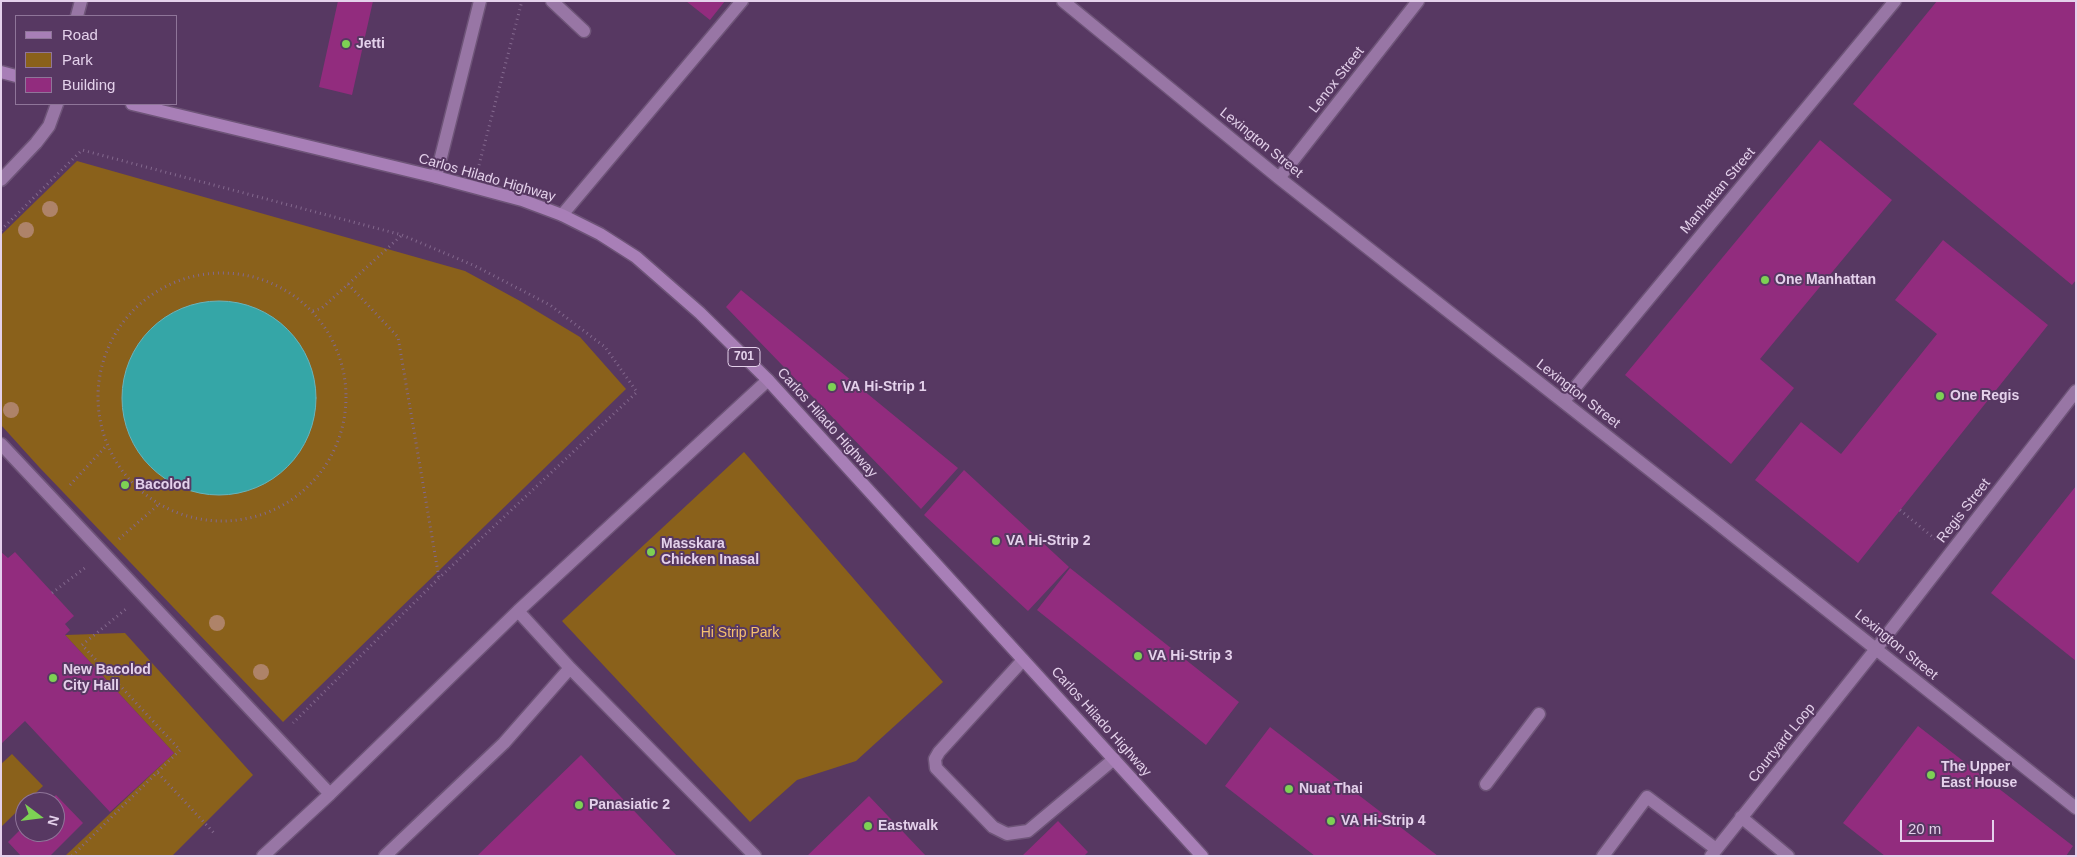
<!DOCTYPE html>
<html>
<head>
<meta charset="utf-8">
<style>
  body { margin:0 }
  #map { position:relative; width:2077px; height:857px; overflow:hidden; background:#573862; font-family:Helvetica,sans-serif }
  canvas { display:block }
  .frame { position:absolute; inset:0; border:2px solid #e4d1eb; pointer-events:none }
  .legend { position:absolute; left:15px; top:15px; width:162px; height:90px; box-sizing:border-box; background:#573862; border:1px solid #8f7599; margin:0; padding:6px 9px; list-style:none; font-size:15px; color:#e4d1eb }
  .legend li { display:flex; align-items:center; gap:10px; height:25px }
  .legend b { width:25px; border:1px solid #8f7599 }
  .north { position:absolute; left:15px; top:792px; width:50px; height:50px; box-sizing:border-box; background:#573862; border:1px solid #8f7599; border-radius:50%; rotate:105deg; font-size:14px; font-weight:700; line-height:20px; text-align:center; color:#e4d1eb }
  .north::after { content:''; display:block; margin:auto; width:18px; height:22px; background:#7dd154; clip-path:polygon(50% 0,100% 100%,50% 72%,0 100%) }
  .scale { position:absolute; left:1900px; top:820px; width:94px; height:22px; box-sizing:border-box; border:2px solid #e4d1eb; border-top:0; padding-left:6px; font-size:15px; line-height:18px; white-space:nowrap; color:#e4d1eb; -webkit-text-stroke:4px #573862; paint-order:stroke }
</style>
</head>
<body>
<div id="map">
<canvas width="2077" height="857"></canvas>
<div class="frame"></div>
<ul class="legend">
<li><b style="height:6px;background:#a87fb7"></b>Road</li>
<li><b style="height:14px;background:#8a611b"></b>Park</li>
<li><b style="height:14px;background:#922c7e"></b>Building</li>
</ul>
<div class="north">N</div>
<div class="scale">20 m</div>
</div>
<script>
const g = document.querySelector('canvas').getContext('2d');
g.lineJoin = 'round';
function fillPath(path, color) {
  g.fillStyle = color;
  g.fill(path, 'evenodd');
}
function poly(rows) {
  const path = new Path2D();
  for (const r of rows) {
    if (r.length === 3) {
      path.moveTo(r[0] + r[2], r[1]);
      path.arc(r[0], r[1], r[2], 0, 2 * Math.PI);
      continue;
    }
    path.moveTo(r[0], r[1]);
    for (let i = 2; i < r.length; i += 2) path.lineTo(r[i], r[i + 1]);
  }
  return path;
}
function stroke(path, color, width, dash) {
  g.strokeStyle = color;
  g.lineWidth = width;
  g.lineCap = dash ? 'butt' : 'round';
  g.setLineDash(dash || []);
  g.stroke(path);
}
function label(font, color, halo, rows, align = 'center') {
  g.font = font + ' Helvetica,sans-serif';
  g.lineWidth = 4;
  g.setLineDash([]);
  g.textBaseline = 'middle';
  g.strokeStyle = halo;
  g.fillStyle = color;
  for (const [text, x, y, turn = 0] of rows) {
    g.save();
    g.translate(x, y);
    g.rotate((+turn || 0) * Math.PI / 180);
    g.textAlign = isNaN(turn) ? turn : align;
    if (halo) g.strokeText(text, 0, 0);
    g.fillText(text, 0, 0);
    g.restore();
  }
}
fillPath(poly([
  [77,161,465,271,520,301,580,337,626,389,283,722,40,468,1,425,1,235],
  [744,452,943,682,856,761,797,780,750,822,562,621],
  [125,633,253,775,172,856,65,856,174,753,65,635],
  [12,754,43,786,1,827,1,764]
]), '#8a611b');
const water = poly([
  [219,398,97]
]);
fillPath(water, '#35a6a7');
stroke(water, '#6ab3bb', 1);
fillPath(poly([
  [338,1,373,1,352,95,319,87],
  [686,1,725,1,710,20],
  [1937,1,2076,1,2076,280,2072,285,1853,104],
  [1820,140,1892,200,1760,359,1794,388,1731,464,1625,375],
  [1943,240,2048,325,1858,563,1755,480,1801,422,1841,454,1937,334,1895,300],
  [741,290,958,468,921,509,726,307],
  [964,470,1069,567,1028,611,924,515],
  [2076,486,2076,661,1991,593],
  [1,552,8,558,15,552,74,616,65,624,70,630,65,635,174,753,110,812,25,721,1,744],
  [1070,568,1239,702,1206,745,1037,610],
  [1918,726,2073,846,2066,856,1885,856,1843,823],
  [1270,727,1438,856,1315,856,1225,786],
  [581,755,677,856,477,856],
  [56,795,83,823,50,856,21,856,8,842,25,825,25,832,55,832,55,802,49,802],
  [869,796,926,856,807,856],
  [1058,821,1088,852,1084,856,1022,856]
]), '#922c7e');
const minor = poly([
  [552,1,584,31],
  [1063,1,1279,178,1711,518,2076,808],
  [77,16,81,1],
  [436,177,480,1],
  [1279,178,1418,1],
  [1,180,36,143,49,126,57,104],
  [562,215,742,1],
  [1564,401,1895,1],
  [1,444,330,794],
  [1023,660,939,752,935,759,936,768,993,827,1007,834,1028,831,1114,759],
  [570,668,755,856],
  [1486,784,1539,714],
  [1741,817,1788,856],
  [263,856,330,794,518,611,768,380],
  [385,856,504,743,570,668,518,611],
  [1603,856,1647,797,1716,849],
  [1711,856,1876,649,2076,391]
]);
const major = poly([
  [1,72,16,76],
  [132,104,436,177,522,200,562,215,600,234,636,257,700,313,768,380,1202,856]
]);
stroke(minor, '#6e5478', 15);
stroke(major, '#6e5478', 15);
stroke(poly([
  [479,165,522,1],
  [1,230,82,150,402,235,475,266,550,305,605,347,637,392,439,578,293,723],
  [222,397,124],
  [348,284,398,337,439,578],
  [313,311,322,308,402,235],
  [70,485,107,445],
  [1900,510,1935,539],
  [119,539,158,505],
  [52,593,86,567],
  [158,773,214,833],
  [72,856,180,750,82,645,126,609]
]), '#84698e', 3, [1, 4]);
stroke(minor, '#9876a5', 12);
stroke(major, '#a87fb7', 12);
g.fillStyle = '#ae8369';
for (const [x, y] of [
  [50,209],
  [26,230],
  [11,410],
  [217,623],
  [261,672]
]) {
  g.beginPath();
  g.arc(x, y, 8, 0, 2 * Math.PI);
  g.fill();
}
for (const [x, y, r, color] of [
  [346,44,5,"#7dd154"],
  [1765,280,5,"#7dd154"],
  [832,387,5,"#7dd154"],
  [1940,396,5,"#7dd154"],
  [125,485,5,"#7dd154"],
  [996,541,5,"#7dd154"],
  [651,552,5,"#7dd154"],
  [1138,656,5,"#7dd154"],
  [53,678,5,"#7dd154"],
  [1931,775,5,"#7dd154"],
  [1289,789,5,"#7dd154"],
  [579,805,5,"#7dd154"],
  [1331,821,5,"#7dd154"],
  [868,826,5,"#7dd154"]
]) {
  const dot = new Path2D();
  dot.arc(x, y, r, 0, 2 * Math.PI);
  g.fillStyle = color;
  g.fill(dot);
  stroke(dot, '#573862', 2);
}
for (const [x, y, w] of [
  [744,357,32]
]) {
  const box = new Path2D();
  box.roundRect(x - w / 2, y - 9.5, w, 19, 4);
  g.fillStyle = '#573862';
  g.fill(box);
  stroke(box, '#e4d1eb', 1);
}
label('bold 12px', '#e4d1eb', null, [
  ["701",744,357]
]);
label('bold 14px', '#e4d1eb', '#573862', [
  ["Jetti",356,44],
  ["One Manhattan",1775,280],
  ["VA Hi-Strip 1",842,387],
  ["One Regis",1950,396],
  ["Bacolod",135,485],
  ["VA Hi-Strip 2",1006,541],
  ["Masskara",661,544],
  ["Chicken Inasal",661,560],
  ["VA Hi-Strip 3",1148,656],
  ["New Bacolod",63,670],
  ["City Hall",63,686],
  ["The Upper",1941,767],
  ["East House",1941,783],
  ["Nuat Thai",1299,789],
  ["Panasiatic 2",589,805],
  ["VA Hi-Strip 4",1341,821],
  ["Eastwalk",878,826]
], 'left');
label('14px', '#e4d1eb', '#573862', [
  ["Lenox Street",1337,80,-52],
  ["Lexington Street",1261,143,39],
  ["Carlos Hilado Highway",487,178,16],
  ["Manhattan Street",1718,191,-50],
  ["Lexington Street",1578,394,38],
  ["Carlos Hilado Highway",827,423,48],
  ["Regis Street",1964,511,-52],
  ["Lexington Street",1896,645,39],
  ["Carlos Hilado Highway",1101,722,48],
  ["Courtyard Loop",1782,743,-51]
]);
label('14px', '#f6c06f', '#573862', [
  ["Hi Strip Park",740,633]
]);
</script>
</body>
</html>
